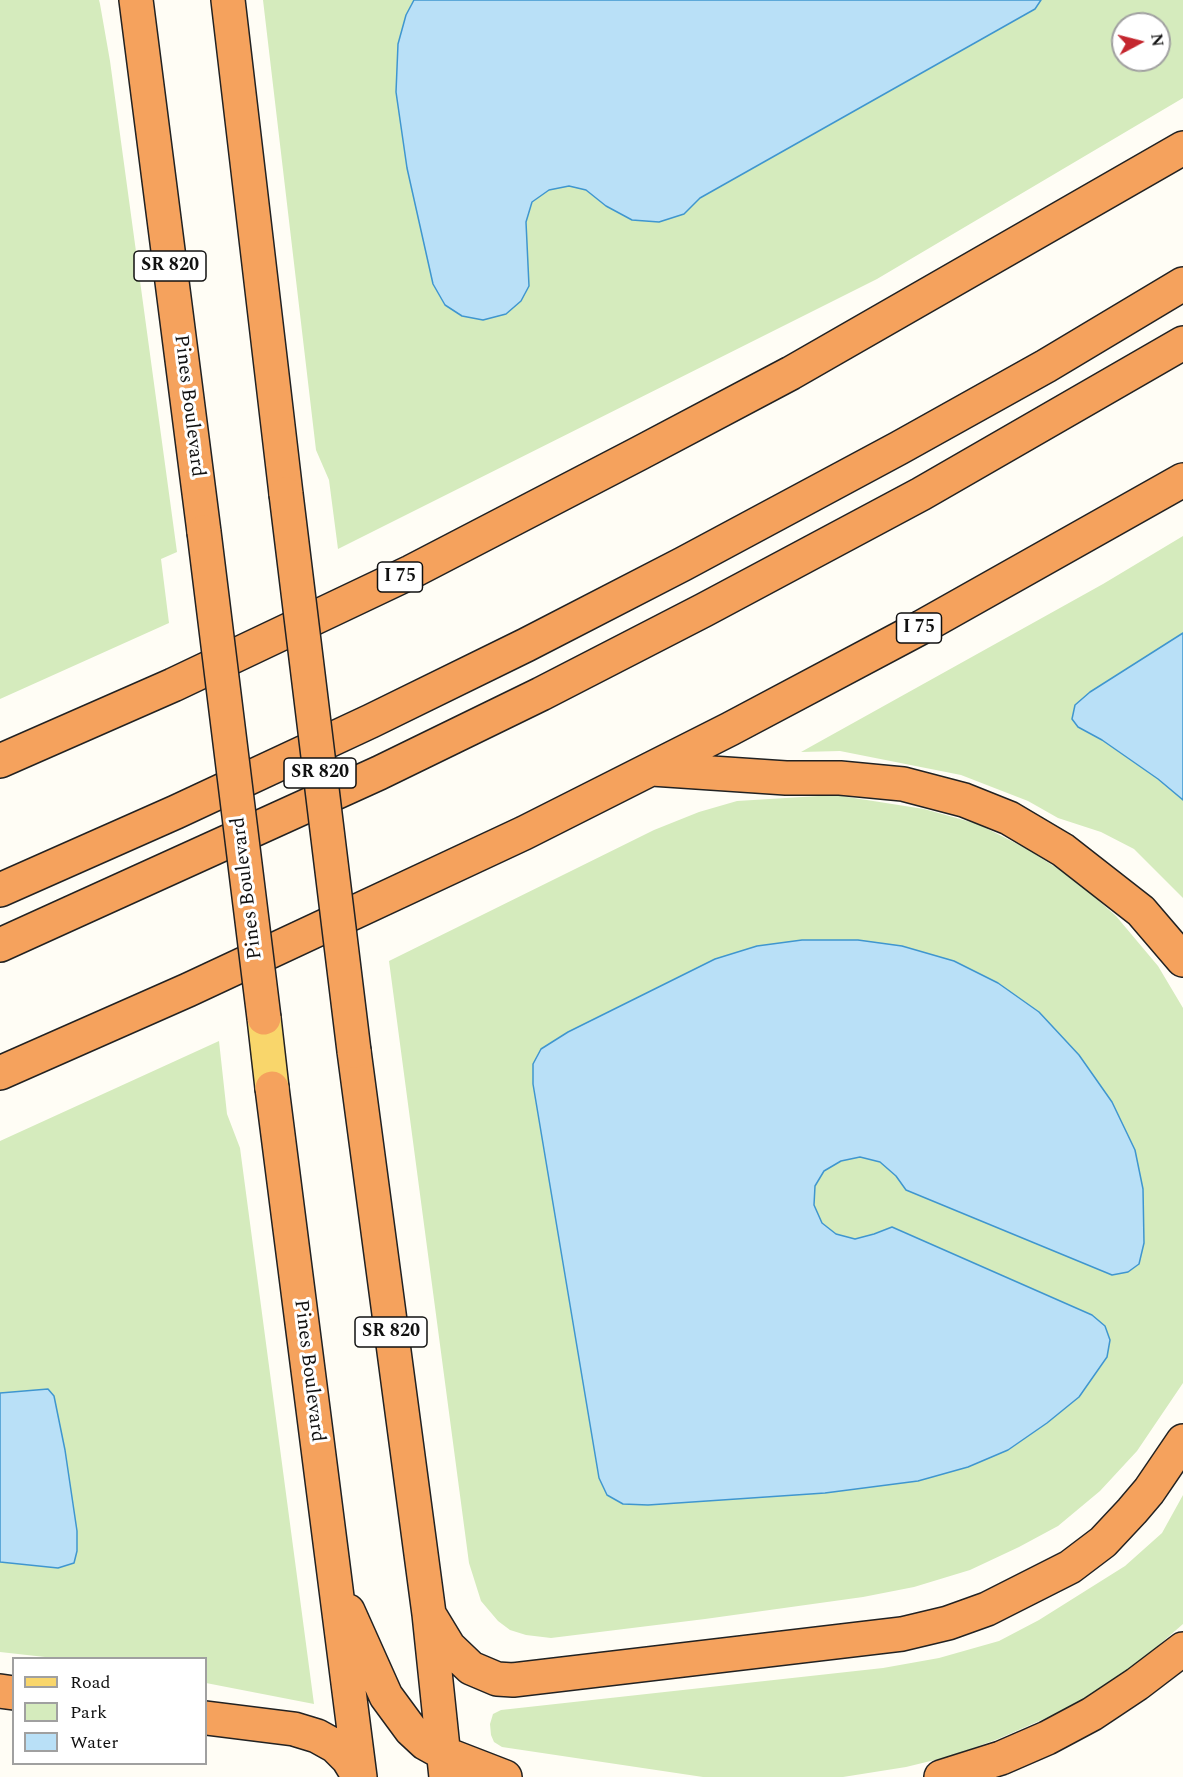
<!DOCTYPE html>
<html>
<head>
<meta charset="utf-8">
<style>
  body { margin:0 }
  #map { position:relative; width:1183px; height:1777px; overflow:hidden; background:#fffdf5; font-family:Spectral,serif }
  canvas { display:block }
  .legend { position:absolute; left:12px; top:1657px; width:195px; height:108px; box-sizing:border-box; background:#fff; border:2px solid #a0a0a0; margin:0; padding:8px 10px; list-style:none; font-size:18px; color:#111 }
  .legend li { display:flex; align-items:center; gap:12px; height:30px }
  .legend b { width:30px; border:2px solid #a0a0a0 }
  .north { position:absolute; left:1111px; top:12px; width:60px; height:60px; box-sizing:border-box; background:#fff; border:2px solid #a0a0a0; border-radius:50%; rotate:83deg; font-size:16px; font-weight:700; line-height:24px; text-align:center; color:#111 }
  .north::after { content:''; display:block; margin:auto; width:21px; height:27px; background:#c4262e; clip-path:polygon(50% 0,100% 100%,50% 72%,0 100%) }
</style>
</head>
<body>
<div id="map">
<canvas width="1183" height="1777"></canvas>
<ul class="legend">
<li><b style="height:8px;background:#f9d66b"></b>Road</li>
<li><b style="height:16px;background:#d5ebbd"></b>Park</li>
<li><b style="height:16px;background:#b9e0f7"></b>Water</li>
</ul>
<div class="north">N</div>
</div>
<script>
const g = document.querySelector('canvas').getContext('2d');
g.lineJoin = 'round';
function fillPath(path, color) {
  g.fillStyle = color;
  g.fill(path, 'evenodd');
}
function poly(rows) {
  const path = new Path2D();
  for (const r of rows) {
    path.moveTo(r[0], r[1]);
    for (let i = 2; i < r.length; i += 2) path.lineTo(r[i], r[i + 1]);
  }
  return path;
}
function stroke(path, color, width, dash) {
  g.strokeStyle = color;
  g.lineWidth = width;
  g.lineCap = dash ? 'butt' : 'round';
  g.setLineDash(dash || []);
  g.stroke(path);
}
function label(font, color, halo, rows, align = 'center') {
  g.font = font + ' Spectral,serif';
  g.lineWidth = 6;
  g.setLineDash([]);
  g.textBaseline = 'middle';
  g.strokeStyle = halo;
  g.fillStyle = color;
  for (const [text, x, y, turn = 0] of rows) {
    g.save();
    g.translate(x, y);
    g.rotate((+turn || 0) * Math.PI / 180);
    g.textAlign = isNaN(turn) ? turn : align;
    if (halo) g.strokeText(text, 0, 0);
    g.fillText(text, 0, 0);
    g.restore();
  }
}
fillPath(poly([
  [0,0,99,0,100,4,110,61,177,552,161,559,169,623,0,699],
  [263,0,414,0,406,15,396,92,407,168,433,284,445,306,483,320,506,314,521,301,529,286,526,222,532,202,549,189,569,186,586,190,606,206,684,214,700,198,1035,9,1041,0,1183,0,1183,98,877,279,338,549,329,480,316,450],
  [1123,24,1159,24,1159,60,1123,60],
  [1183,536,1183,633,1090,692,1078,727,1102,740,1158,779,1183,800,1183,898,1134,849,1101,832,1058,818,1028,801,961,775,840,751,801,752,1103,584],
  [835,795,924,809,978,824,1027,849,1074,879,1116,916,1158,966,1183,1008,1183,1383,1137,1451,1100,1491,1058,1526,1019,1547,970,1570,914,1587,863,1597,705,1619,551,1638,526,1635,510,1630,498,1621,481,1601,469,1563,389,961,654,830,699,812,737,801],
  [802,940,858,940,902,946,998,983,1039,1012,1079,1055,1112,1102,1135,1150,1143,1189,906,1190,896,1176,880,1162,860,1157,841,1161,824,1171,815,1186,814,1205,822,1223,836,1234,855,1239,874,1234,892,1227,1110,1340,1107,1358,1079,1397,1047,1423,1008,1450,968,1467,918,1481,825,1493,648,1505,607,1495,599,1478,533,1084,533,1064,541,1049,568,1032,715,959,757,946],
  [219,1041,227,1114,240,1148,314,1704,206,1683,206,1658,54,1658,0,1652,0,1562,58,1568,77,1551,77,1531,65,1450,54,1396,48,1389,0,1393,0,1141],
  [1183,1495,1183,1624,1152,1651,1103,1688,1062,1711,998,1739,951,1756,906,1767,843,1777,703,1777,502,1747,494,1742,491,1735,490,1724,493,1714,501,1710,883,1668,939,1658,999,1641,1039,1620,1125,1566,1162,1533]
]), '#d5ebbd');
const water = poly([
  [414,0,1041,0,1035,9,700,198,684,214,659,222,632,220,606,206,586,190,569,186,549,190,532,202,526,222,529,286,521,301,506,314,483,320,462,316,445,305,433,284,407,168,396,92,398,44,406,15,414,0],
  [1183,633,1183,800,1158,779,1102,740,1078,727,1072,719,1075,705,1090,692,1183,633],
  [802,940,858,940,902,946,954,961,998,983,1039,1012,1079,1055,1112,1102,1135,1150,1143,1189,1144,1243,1139,1264,1128,1272,1112,1275,906,1190,896,1176,880,1162,860,1157,841,1161,824,1171,815,1186,814,1205,822,1223,836,1234,855,1239,874,1234,892,1227,1092,1315,1105,1326,1110,1340,1107,1357,1079,1397,1047,1423,1008,1450,968,1467,918,1481,825,1493,648,1505,623,1504,607,1495,599,1478,533,1084,533,1064,541,1049,568,1032,715,959,757,946,802,940],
  [48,1389,54,1396,65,1450,77,1531,77,1551,74,1563,58,1568,0,1562,0,1393,48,1389]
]);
fillPath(water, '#b9e0f7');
stroke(water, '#3f96cf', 1.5);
const primary = poly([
  [264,1018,272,1088]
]);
const highway = poly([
  [136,0,204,532],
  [228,0,286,494],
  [0,761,173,685,411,572,638,454,791,373,1183,148],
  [652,769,786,778,840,778,903,784,964,800,1009,818,1063,850,1141,911,1183,960],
  [0,890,176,812,371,721,526,645,683,564,899,448,1046,366,1183,284],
  [0,945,379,773,541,694,704,610,921,494,1183,343],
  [354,1051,429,1614,446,1777],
  [0,1073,188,990,524,833,730,729,922,627,1183,480],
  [272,1088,360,1777],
  [348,1611,386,1696,411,1730,425,1743,443,1753,505,1777],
  [429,1614,449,1647,471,1668,497,1679,513,1680,902,1634,948,1623,987,1609,1070,1567,1103,1542,1132,1511,1149,1491,1183,1441],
  [0,1691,14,1693],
  [206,1718,294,1729,317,1736,335,1746,348,1759,359,1777],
  [941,1777,1001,1758,1047,1738,1092,1714,1137,1684,1183,1649]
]);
stroke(primary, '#222', 36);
stroke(highway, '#222', 36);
stroke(primary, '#f9d66b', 33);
stroke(highway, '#f5a25d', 33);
const highwayBridge = poly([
  [286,494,354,1051],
  [204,532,264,1018]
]);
stroke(highwayBridge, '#222', 36, []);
stroke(highwayBridge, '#f5a25d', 33);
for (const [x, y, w] of [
  [170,266,72],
  [400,577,45],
  [919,628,45],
  [320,773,72],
  [391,1332,72]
]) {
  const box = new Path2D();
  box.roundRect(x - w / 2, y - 15, w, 30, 4.5);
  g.fillStyle = '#fff';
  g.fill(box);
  stroke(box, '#111', 1.5);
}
label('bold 18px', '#111', null, [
  ["SR 820",170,266],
  ["I 75",400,577],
  ["I 75",919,628],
  ["SR 820",320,773],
  ["SR 820",391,1332]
]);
label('20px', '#111', '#fff', [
  ["Pines Boulevard",188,406,83],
  ["Pines Boulevard",248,888,-97],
  ["Pines Boulevard",308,1371,83]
]);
</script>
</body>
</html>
